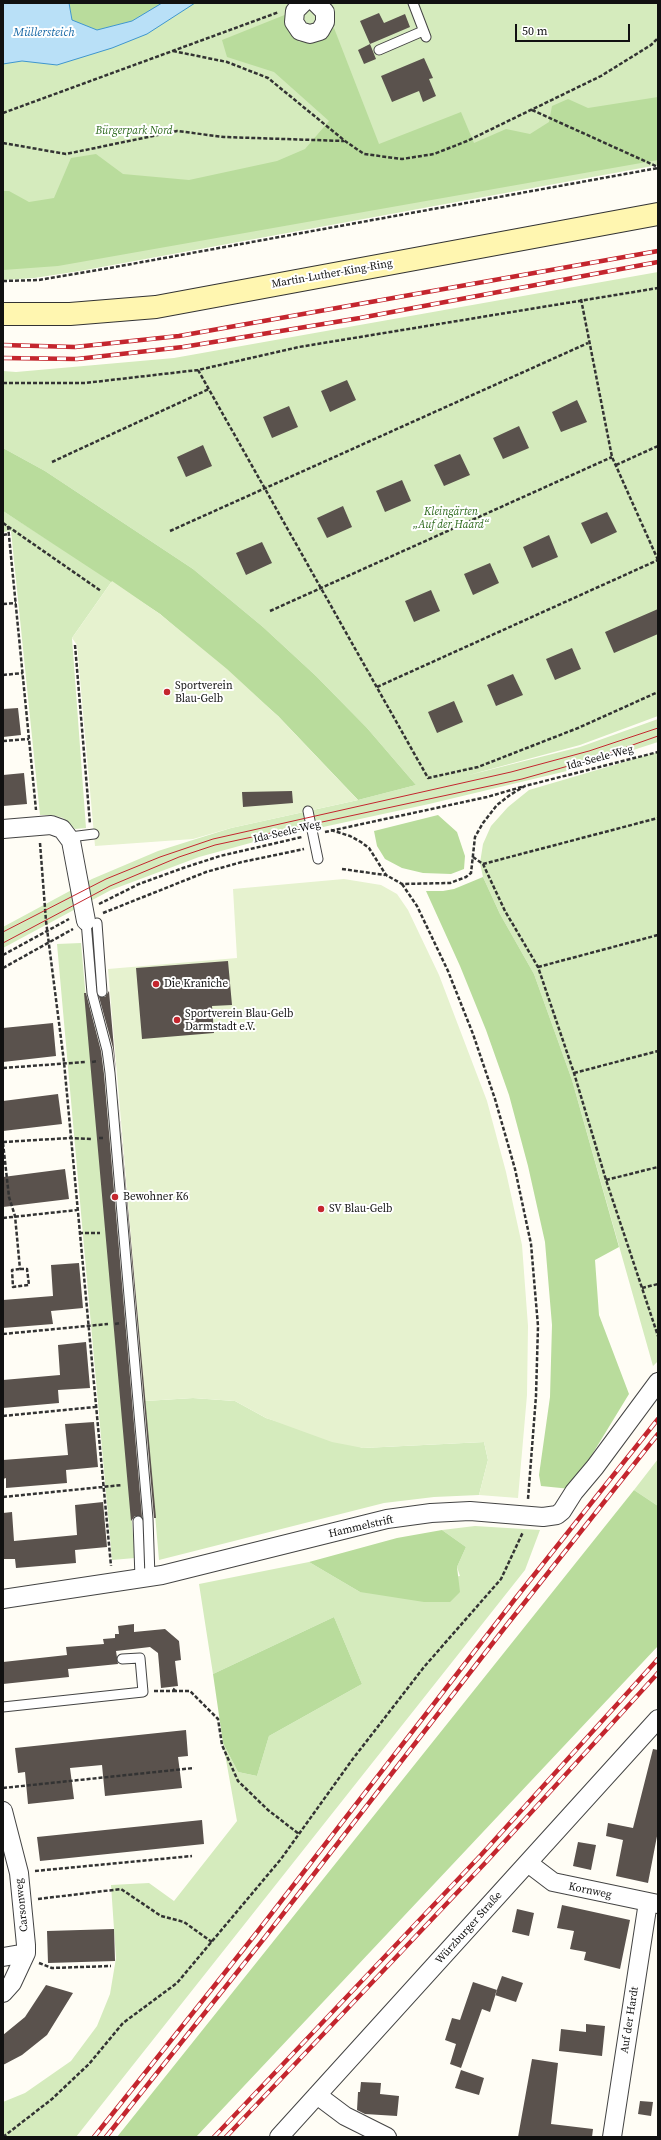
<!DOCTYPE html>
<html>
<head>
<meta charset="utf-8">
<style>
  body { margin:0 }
  #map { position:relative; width:661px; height:2140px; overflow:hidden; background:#fffdf5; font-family:"Source Serif 4",serif }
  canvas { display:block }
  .frame { position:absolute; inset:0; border:4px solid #111; pointer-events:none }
  .scale { position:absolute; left:515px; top:24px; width:115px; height:18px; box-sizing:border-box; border:2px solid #111; border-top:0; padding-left:5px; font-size:12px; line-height:14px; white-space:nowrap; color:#111; -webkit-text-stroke:3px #fff; paint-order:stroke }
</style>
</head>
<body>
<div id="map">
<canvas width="661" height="2140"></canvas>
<div class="frame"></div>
<div class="scale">50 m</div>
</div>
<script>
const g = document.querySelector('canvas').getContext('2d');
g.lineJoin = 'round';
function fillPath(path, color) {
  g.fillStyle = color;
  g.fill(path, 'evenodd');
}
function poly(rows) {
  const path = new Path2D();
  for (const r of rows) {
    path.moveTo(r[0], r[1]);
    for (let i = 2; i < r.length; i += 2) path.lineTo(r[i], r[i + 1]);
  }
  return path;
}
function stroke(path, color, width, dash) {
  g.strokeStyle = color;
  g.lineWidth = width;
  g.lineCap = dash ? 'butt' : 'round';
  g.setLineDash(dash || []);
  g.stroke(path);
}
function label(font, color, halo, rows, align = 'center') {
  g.font = font + ' "Source Serif 4",serif';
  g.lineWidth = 4;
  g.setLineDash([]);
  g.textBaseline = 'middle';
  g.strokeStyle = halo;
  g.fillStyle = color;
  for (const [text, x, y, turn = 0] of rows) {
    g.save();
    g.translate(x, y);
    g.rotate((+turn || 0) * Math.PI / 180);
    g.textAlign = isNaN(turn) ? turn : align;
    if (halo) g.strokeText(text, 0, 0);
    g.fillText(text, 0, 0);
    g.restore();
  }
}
fillPath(poly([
  [3,3,658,3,658,165,80,271,34,278,3,280],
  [658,272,658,716,580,745,465,776,580,747,658,719,658,742,571,770,429,804,254,842,199,857,111,890,3,948,3,927,92,879,158,851,231,828,358,800,416,785,367,728,316,676,263,627,193,569,45,471,3,448,3,371,16,372,174,358],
  [3,511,112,581,72,638,86,828,75,829,63,818,52,815,40,815,11,531,3,532],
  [658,752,658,1361,653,1366,572,1080,534,974,500,914,483,877,480,863,483,844,491,826,508,807,529,790],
  [81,943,135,1558,112,1560,57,944],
  [193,1398,235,1401,266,1418,363,1448,484,1442,488,1460,479,1495,434,1497,384,1503,159,1560,145,1401],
  [658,1459,658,1506,634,1490],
  [475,1526,540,1530,525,1570,76,2137,3,2137,3,2102,25,2093,71,2061,97,2026,110,1994,116,1958,111,1885,149,1883,174,1901,237,1821,223,1743,238,1772,257,1776,269,1736,362,1684,334,1617,213,1674,199,1584,309,1562,360,1592,460,1576,457,1567,466,1547,442,1530]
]), '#d5ebbd');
fillPath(poly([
  [69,3,162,3,132,21,97,30,72,20],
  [287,14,299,42,334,28,379,144,461,112,474,143,506,129,530,134,549,122,552,106,568,99,588,108,658,97,658,160,58,266,3,270,3,191,9,191,29,202,54,198,71,158,96,154,123,174,189,180,277,161,305,149,329,121,274,72,227,57,222,40],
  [3,448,45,471,193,569,263,627,316,676,367,728,416,785,358,800,278,716,160,614,3,511],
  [438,815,457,832,465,856,464,869,451,874,423,873,402,868,385,859,377,846,374,831],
  [483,877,500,914,534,974,572,1080,619,1247,595,1260,599,1315,629,1394,571,1489,541,1486,539,1475,550,1397,552,1325,545,1242,528,1166,509,1095,486,1030,460,966,426,891,443,891,454,889],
  [634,1490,658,1506,658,1646,196,2137,117,2137],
  [442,1530,466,1547,457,1567,460,1592,450,1602,424,1602,360,1592,309,1562,397,1538],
  [334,1617,362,1684,269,1736,257,1776,238,1772,223,1743,213,1674]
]), '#b9dc9c');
fillPath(poly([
  [112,581,160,614,227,669,278,716,358,800,231,828,193,839,95,846,77,645,72,638],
  [344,879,381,885,397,894,408,910,439,975,487,1101,506,1172,522,1245,528,1326,527,1395,518,1498,479,1495,488,1460,484,1442,363,1448,332,1442,266,1418,235,1401,193,1398,145,1401,108,969,237,958,233,889]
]), '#e6f2cf');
const water = poly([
  [3,3,69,3,72,20,97,30,132,21,162,3,195,3,147,34,112,48,57,65,22,61,3,64,3,3]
]);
fillPath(water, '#b9e0f7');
stroke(water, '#3f96cf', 1);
fillPath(poly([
  [379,13,384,23,405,14,410,27,370,44,360,21],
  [370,44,376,59,364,64,358,50],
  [424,58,433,78,429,79,436,96,423,102,419,91,392,102,381,76],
  [347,380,356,400,330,412,321,391],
  [577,400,587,422,561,432,552,412],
  [289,406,298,427,272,438,263,417],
  [519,426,529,448,503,459,493,438],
  [203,445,212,466,186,477,177,457],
  [460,454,470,475,444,486,434,465],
  [402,480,411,501,385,512,376,491],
  [343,506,352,527,327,538,317,518],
  [607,512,617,532,591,544,581,523],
  [549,535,558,557,532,568,523,547],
  [262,542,272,563,246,575,236,553],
  [490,563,499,583,473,595,464,574],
  [431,590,440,611,414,622,405,601],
  [658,609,658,634,614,653,605,632],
  [572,648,581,669,555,680,546,659],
  [513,674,523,695,496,706,487,685],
  [454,701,463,722,437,733,428,712],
  [18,708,21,735,3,737,3,709],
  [24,773,27,804,3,806,3,775],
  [292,791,293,803,243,807,242,792],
  [228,961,232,1005,212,1006,214,1033,142,1039,136,968],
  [109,991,116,1072,113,1048,99,997,105,997],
  [84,993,86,993,101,1051,104,1074,142,1517,135,1516,131,1521],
  [53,1023,56,1056,3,1062,3,1028],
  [117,1087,156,1518,154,1518],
  [58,1094,62,1124,3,1131,3,1101],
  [65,1169,69,1199,3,1207,3,1177],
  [79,1263,83,1308,51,1311,53,1324,3,1328,3,1300,53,1296,51,1265],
  [86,1342,90,1388,58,1390,59,1403,3,1408,3,1380,60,1375,58,1345],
  [94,1422,98,1467,66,1470,67,1483,6,1488,6,1478,3,1479,3,1460,68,1455,65,1424],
  [103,1502,107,1547,75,1550,76,1563,16,1568,15,1559,3,1559,3,1513,12,1512,14,1541,77,1535,75,1505],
  [134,1624,134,1632,165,1629,179,1641,181,1660,175,1661,178,1686,161,1688,158,1653,150,1647,116,1651,118,1664,68,1669,69,1677,3,1684,3,1662,67,1655,66,1647,104,1644,103,1639,115,1638,115,1634,119,1634,118,1626],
  [186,1730,188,1756,178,1757,182,1788,105,1796,102,1765,70,1768,74,1799,28,1804,25,1772,18,1773,15,1748],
  [653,1749,658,1750,658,1831,648,1883,616,1876,623,1840,606,1836,608,1823,633,1828],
  [202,1820,204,1844,40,1861,37,1837],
  [578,1842,596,1845,591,1870,573,1866],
  [562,1905,630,1920,620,1969,584,1960,586,1952,570,1949,574,1931,557,1928],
  [517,1909,534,1913,529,1936,512,1932],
  [114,1929,115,1961,48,1963,47,1931],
  [502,1976,523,1983,516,2002,495,1995],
  [473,1982,497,1990,490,2012,482,2009,461,2068,450,2064,456,2044,445,2040,452,2018,460,2020],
  [46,1985,73,1993,47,2035,22,2055,3,2065,3,2035,25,2017],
  [586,2024,605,2026,602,2056,559,2051,561,2029,586,2032],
  [532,2059,558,2063,551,2124,593,2129,592,2137,518,2137],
  [461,2070,484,2078,479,2095,455,2088],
  [361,2082,381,2083,380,2094,399,2096,397,2116,365,2114,357,2110,358,2092,360,2092],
  [640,2101,653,2102,651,2116,638,2114]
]), '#5a524d');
const lane = poly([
  [413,3,426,37],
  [379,50,423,31],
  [308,811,318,859],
  [70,837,94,834],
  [86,921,92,993,107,1050,110,1073,148,1519,150,1577],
  [97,923,102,992],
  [138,1521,140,1578],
  [3,1707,143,1692,140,1658,122,1659]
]);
const street = poly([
  [303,3,295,11,294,22,300,31,310,34,320,31,325,22,325,12,316,3],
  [3,829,51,825,62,829,71,841,86,921],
  [3,1599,162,1575,387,1519,431,1513,470,1511,543,1517,557,1515,562,1511,574,1492,595,1467,658,1382],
  [3,1811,19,1873,26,1945,26,1953,12,1983,3,1993],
  [528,1863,553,1882,658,1904],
  [3,1957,26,1953],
  [317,2095,345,2116,387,2137],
  [279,2137,658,1719],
  [612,2137,648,1902]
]);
const secondary = poly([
  [3,314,70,314,156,307,658,214]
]);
stroke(lane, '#444', 11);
stroke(street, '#444', 20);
stroke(secondary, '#333', 24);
stroke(poly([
  [173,51,227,62,268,78,345,141,364,154,402,159,434,154,467,141,601,76,651,45,658,38],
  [532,110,658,167],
  [3,113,279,12],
  [3,143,66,154,177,131,224,137,344,141],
  [3,281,39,280,104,269,658,168],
  [581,299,612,457,658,560],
  [198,370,428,778,478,767,578,728,658,692],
  [3,383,85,383,198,370,299,347,658,288],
  [52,462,209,389],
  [616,465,658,446],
  [3,523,101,591],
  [8,526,36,810],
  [170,531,588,343],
  [3,535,9,534],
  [3,604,16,603],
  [270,611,612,457],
  [75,645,90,824],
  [3,675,23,673],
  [377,687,658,560],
  [3,741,29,739],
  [331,830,350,836,361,842,369,848,386,875,402,884,450,883,466,877,471,873,475,837,483,823,497,805,510,795,525,786,658,752],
  [325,832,487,797,525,786],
  [40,843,46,921,64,1062,111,1566],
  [473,857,483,864,505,911,538,967,574,1073,606,1180,658,1336],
  [483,864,658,818],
  [342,869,385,875],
  [402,884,417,906,448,971,473,1034,495,1099,515,1169,531,1244,538,1326,536,1396,528,1499],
  [99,904,139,884,183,868,220,856,302,837],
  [103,913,206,872,242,862,304,849],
  [3,955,69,919],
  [538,967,658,935],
  [3,968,73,929],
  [92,1062,98,1061],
  [3,1068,85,1062],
  [574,1073,658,1051],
  [99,1138,105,1138],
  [3,1142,70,1138,92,1139],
  [3,1143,9,1197,15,1216,20,1269],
  [606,1180,658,1167],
  [3,1218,77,1210],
  [79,1233,100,1233],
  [20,1269,27,1269,29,1285,13,1287,12,1270,20,1269],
  [642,1288,658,1284],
  [115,1324,121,1323],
  [3,1334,108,1324],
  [3,1416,95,1407],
  [3,1497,122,1485],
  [154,1691,173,1691,175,1688],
  [173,1691,190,1691,218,1719,222,1745,238,1781,268,1810,299,1834],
  [3,1788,194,1768],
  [35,1871,192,1856],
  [38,1899,121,1889,161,1916,184,1922,212,1942],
  [39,1963,52,1968,111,1966],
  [3,2137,52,2099,89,2064,123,2023,177,1983,281,1859,352,1760,424,1667,501,1579,523,1532]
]), '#333', 2.5, [4, 2]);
stroke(lane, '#fff', 9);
stroke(street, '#fff', 18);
stroke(secondary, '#fff6b0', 22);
stroke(poly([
  [3,932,106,879,160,857,213,839,511,772,589,751,658,728],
  [3,943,110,886,179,857,215,845,522,779,593,759,658,736]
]), '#c4262e', 1);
const rail = poly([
  [3,345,75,347,179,336,658,251],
  [3,358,77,359,183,347,360,318,658,262],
  [94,2137,258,1931,515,1599,658,1419],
  [106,2137,266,1936,506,1626,658,1434],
  [214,2137,481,1855,658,1659],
  [226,2137,487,1861,658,1673]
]);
stroke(rail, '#c4262e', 4.5);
stroke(rail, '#fff', 3, [9]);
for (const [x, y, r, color] of [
  [167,692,4,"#c4262e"],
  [156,984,4,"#c4262e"],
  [177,1020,4,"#c4262e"],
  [115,1197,4,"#c4262e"],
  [321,1209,4,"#c4262e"]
]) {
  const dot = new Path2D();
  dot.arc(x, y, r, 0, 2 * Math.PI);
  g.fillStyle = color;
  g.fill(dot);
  stroke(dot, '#fff', 1.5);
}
label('italic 11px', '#2f6b1f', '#fff', [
  ["Bürgerpark Nord",134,131],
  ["Kleingärten",451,512],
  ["„Auf der Haard“",451,525]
]);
label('11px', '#111', '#fff', [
  ["Martin-Luther-King-Ring",332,274,-10],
  ["Ida-Seele-Weg",600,758,-15],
  ["Ida-Seele-Weg",287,832,-13],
  ["Hammelstrift",361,1527,-13],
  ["Kornweg",590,1891,12],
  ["Carsonweg",22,1905,-96],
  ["Würzburger Straße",469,1928,-48],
  ["Auf der Hardt",630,2020,-81]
]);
label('11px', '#111', '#fff', [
  ["Sportverein",175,686],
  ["Blau-Gelb",175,699],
  ["Die Kraniche",164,984],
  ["Sportverein Blau-Gelb",185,1014],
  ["Darmstadt e.V.",185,1027],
  ["Bewohner K6",123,1197],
  ["SV Blau-Gelb",329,1209]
], 'left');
label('italic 12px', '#1768a6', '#fff', [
  ["Müllersteich",44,33]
]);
</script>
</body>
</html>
